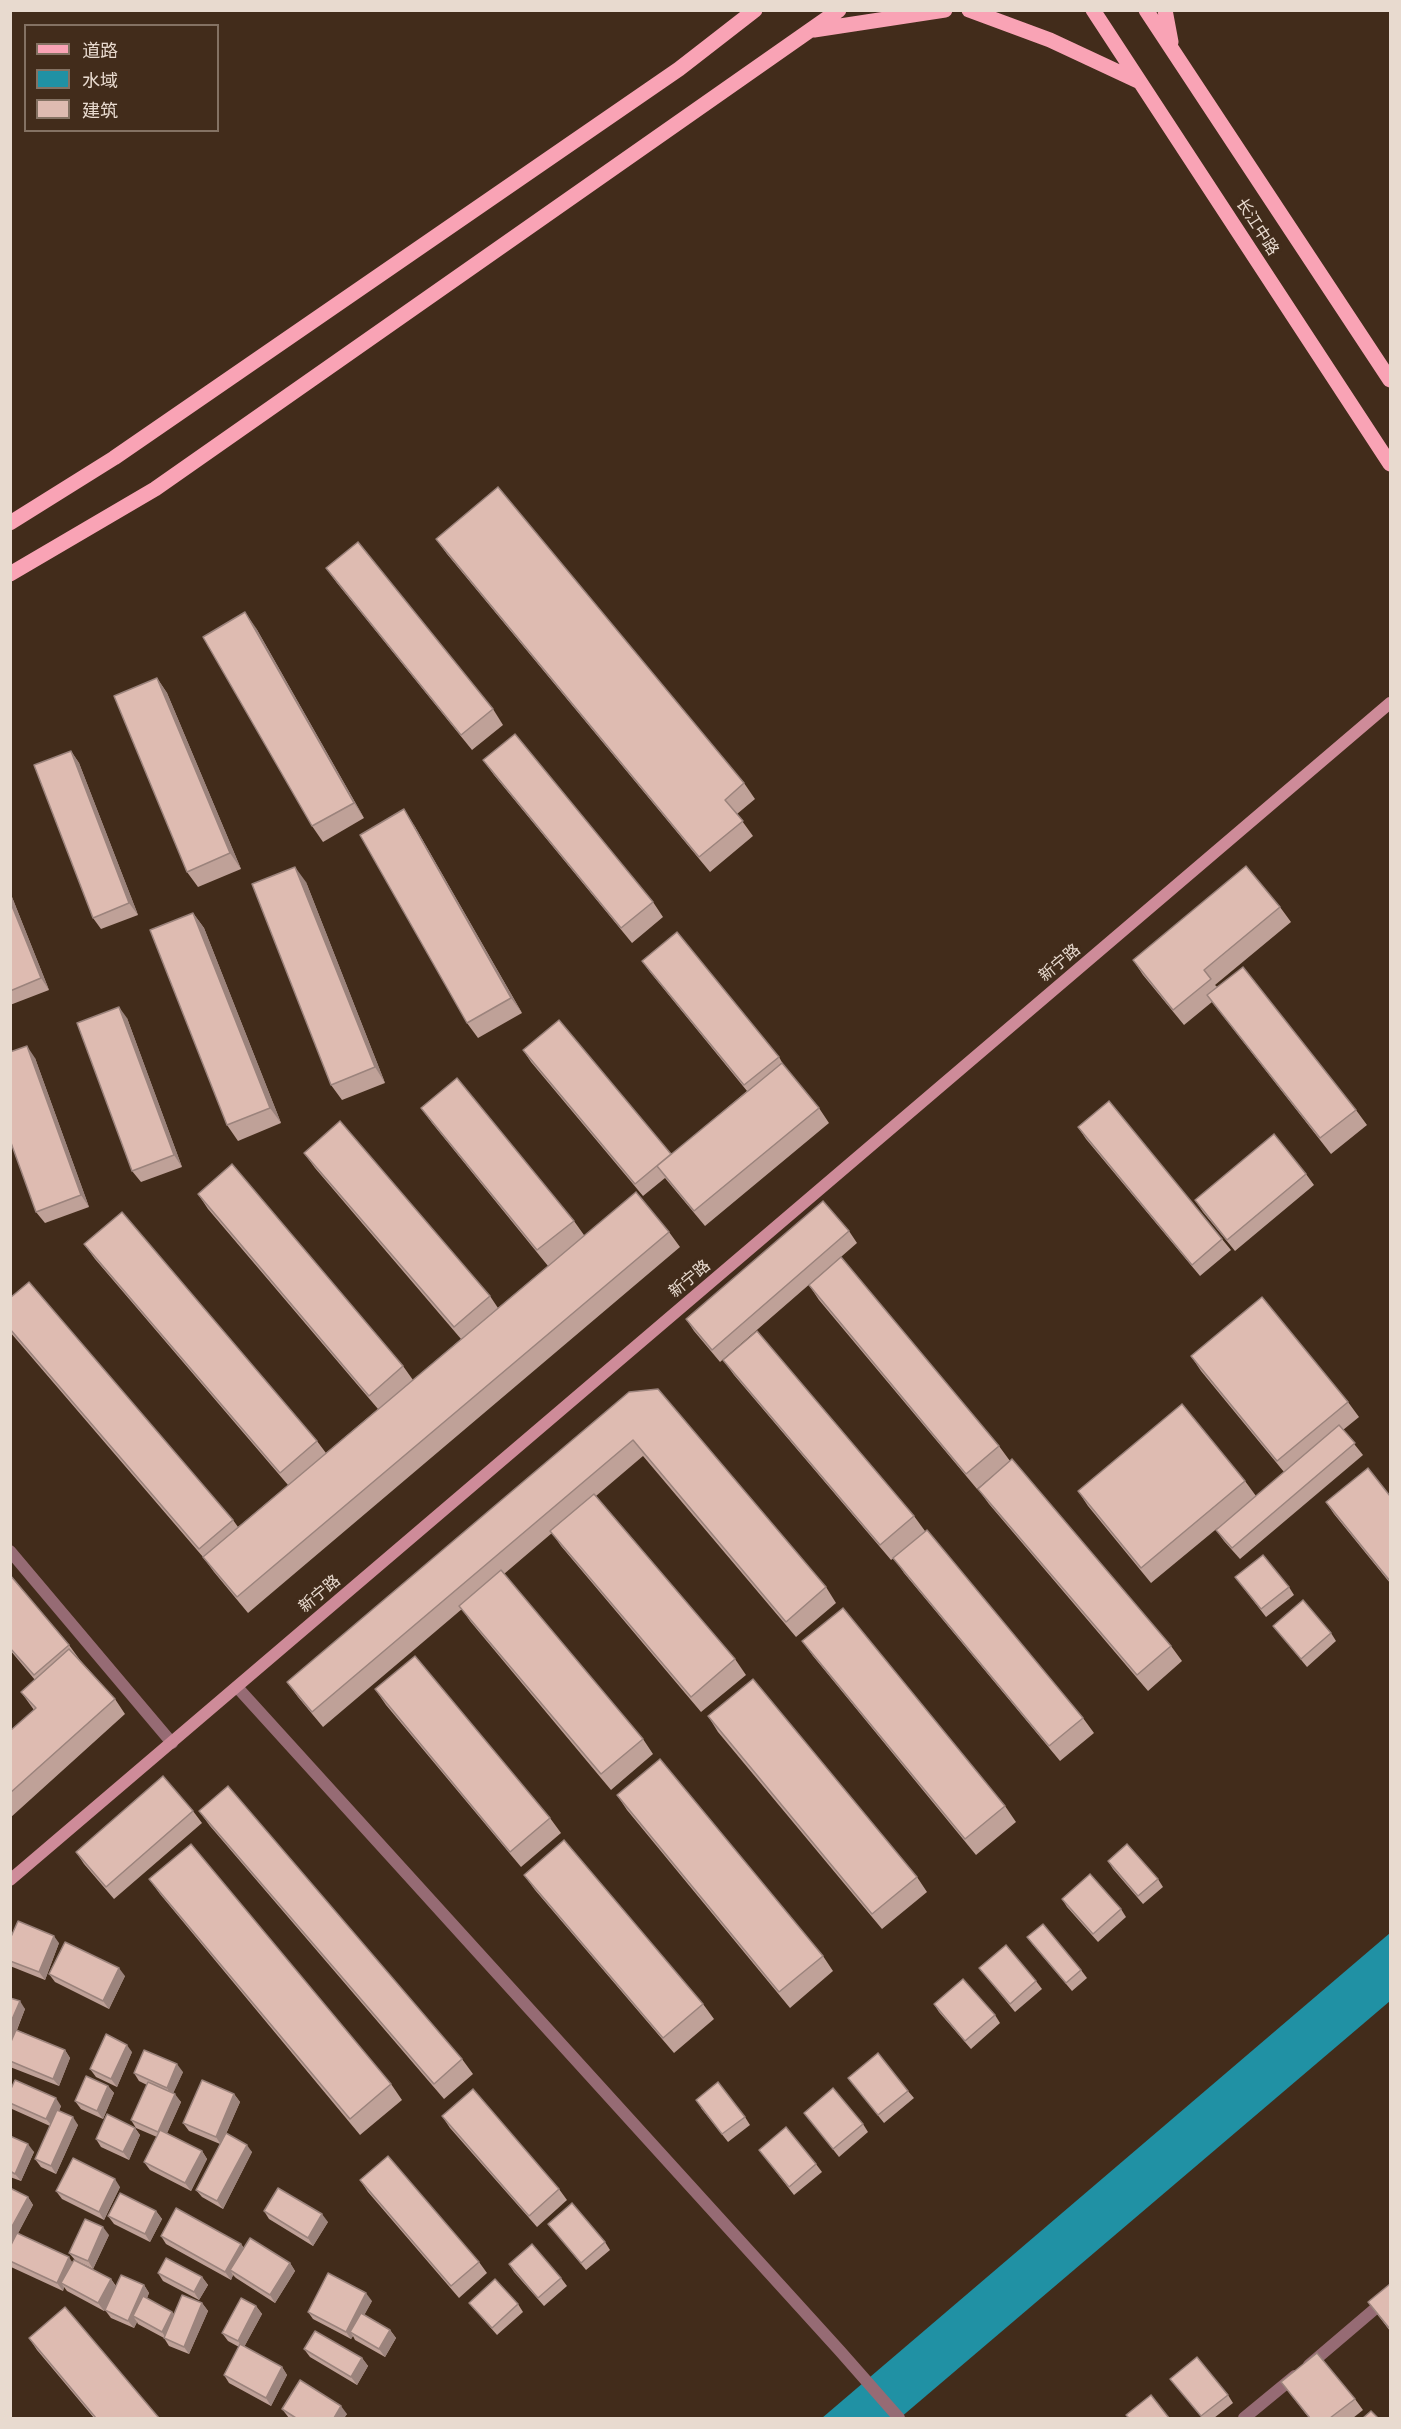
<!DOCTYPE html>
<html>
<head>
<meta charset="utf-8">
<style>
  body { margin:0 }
  #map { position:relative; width:1401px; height:2429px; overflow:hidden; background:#422c1b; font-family:"PT Sans Narrow","Noto Sans SC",sans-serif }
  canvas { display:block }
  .frame { position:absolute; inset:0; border:12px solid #e8dacf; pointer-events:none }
  .legend { position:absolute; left:24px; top:24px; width:195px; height:108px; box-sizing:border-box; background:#422c1b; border:2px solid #847263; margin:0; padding:8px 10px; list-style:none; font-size:18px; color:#e8dacf }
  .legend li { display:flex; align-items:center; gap:12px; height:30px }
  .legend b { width:30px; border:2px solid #847263 }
</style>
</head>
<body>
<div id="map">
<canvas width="1401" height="2429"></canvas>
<div class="frame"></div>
<ul class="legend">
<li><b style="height:8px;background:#f9a3b5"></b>道路</li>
<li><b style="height:16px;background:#2091a4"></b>水域</li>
<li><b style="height:16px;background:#debbb1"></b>建筑</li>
</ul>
</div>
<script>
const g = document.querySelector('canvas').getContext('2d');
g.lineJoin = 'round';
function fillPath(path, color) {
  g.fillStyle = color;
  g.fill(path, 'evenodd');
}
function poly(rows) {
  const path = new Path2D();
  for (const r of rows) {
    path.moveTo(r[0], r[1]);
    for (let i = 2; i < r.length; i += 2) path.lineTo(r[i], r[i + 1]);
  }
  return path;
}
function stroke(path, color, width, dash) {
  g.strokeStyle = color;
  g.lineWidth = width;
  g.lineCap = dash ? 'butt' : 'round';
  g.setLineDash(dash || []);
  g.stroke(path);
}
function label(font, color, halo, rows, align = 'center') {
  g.font = font + ' "PT Sans Narrow","Noto Sans SC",sans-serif';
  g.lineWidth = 6;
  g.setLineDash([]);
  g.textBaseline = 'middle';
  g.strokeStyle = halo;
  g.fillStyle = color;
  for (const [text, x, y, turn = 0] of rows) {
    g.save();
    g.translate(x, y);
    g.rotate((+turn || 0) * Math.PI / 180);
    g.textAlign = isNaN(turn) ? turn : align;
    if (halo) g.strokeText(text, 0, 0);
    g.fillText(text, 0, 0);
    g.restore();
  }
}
fillPath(poly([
  [1390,1933,1390,2001,900,2418,822,2418]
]), '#2091a4');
stroke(poly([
  [10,1551,172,1743],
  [237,1687,840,2351,899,2418],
  [1309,2365,1390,2296],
  [1244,2418,1295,2376]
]), '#966b74', 12);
stroke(poly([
  [10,1880,1390,703]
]), '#ce8b99', 12);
stroke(poly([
  [969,10,1050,40,1140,82],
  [1093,10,1390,464],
  [1146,10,1390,380],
  [1165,10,1171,42],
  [814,30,945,10],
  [10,523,114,458,679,69,755,10],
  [10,574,155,489,839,10]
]), '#f9a3b5', 15);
fillPath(poly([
  [436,539,744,783,755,799,737,814,753,836,710,872,447,554],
  [326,568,493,709,503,725,472,750,337,583],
  [256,628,364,818,323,842,312,826],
  [157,678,167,693,241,869,198,887,187,872],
  [71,751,79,763,138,915,101,929,93,918],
  [483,760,653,902,663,917,632,943,494,775],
  [414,825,522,1013,478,1038,467,1023],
  [306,882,385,1083,342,1100,331,1085],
  [10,892,49,990,10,1005],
  [1280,907,1291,922,1215,985,1356,1110,1367,1125,1331,1154,1212,1002,1184,1025,1143,975,1133,960],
  [193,913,204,928,281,1123,238,1141,227,1125],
  [642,961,779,1057,786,1069,819,1108,829,1123,705,1226,665,1178,643,1196,531,1062,523,1050,672,1154,747,1091,650,972],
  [127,1018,182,1167,141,1182,132,1171],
  [35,1058,89,1207,45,1223,36,1212],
  [421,1108,574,1221,584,1235,669,1232,680,1247,248,1613,214,1572,203,1557,10,1332,10,1298,233,1520,238,1527,288,1485,95,1259,84,1244,317,1441,326,1453,378,1409,208,1209,198,1194,403,1366,413,1380,461,1339,315,1168,304,1153,490,1296,498,1308,548,1266,432,1123],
  [1078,1127,1222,1239,1231,1250,1200,1276,1086,1139],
  [1306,1174,1314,1185,1235,1251,1203,1212,1195,1200],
  [849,1231,857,1243,720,1362,694,1331,686,1319],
  [809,1285,999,1446,1010,1461,1171,1646,1182,1661,1148,1691,989,1504,978,1489,996,1473,977,1489,819,1300],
  [1191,1356,1348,1402,1359,1417,1343,1430,1363,1455,1240,1559,1224,1541,1216,1530,1220,1526,1151,1583,1088,1506,1078,1491,1245,1481,1256,1496,1284,1472,1201,1371],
  [723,1360,914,1516,925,1531,1083,1718,1094,1733,1060,1761,904,1573,894,1558,891,1560,734,1375],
  [629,1392,826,1587,836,1603,796,1637,643,1456,596,1496,735,1659,746,1675,701,1712,561,1546,552,1533,504,1574,643,1739,653,1754,611,1790,470,1621,462,1609,323,1727,298,1697,287,1682],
  [1390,1496,1390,1583,1334,1514,1326,1502],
  [10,1575,69,1645,80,1660,115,1699,125,1714,10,1818,10,1731,34,1710,21,1692,35,1680,10,1650],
  [1235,1577,1289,1587,1294,1595,1266,1617],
  [1273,1626,1331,1633,1336,1641,1307,1667],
  [802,1641,1005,1806,1016,1822,976,1855,813,1656],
  [375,1689,550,1818,561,1833,521,1867,386,1705],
  [708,1716,917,1877,927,1892,882,1929,718,1732],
  [617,1795,823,1956,833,1971,790,2008,627,1810],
  [193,1811,202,1823,114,1899,84,1864,76,1852],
  [199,1811,462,2059,473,2074,444,2099,210,1826],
  [1108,1861,1158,1879,1163,1887,1143,1904,1113,1869],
  [524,1875,703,2004,714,2019,674,2053,535,1890],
  [149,1879,391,2084,402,2100,360,2135,160,1894],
  [1062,1899,1121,1909,1126,1917,1098,1942,1067,1907],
  [1027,1937,1081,1970,1087,1978,1072,1991,1033,1945],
  [10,1939,59,1943,45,1980,10,1966],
  [979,1968,1036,1981,1042,1989,1015,2012],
  [49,1974,125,1976,109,2009,55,1982],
  [10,1998,25,2009,17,2030,65,2050,70,2058,59,2086,10,2067,10,2044,13,2039,10,2038],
  [934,2004,995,2015,1000,2023,971,2049,939,2012],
  [132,2052,117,2087,96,2077,90,2069],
  [183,2072,173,2093,181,2102,167,2133,202,2151,207,2159,191,2191,150,2170,144,2162,157,2137,136,2128,131,2120,147,2085,139,2081,134,2073],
  [848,2078,908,2091,914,2098,884,2123],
  [108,2086,114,2093,103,2119,81,2109,75,2101],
  [10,2091,61,2106,59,2111,78,2125,56,2174,41,2167,35,2159,50,2126,12,2109,10,2107],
  [234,2094,240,2102,226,2134,252,2152,223,2209,202,2197,196,2190,220,2144,189,2131,183,2123],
  [701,2108,745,2117,750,2125,728,2142],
  [804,2113,863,2124,868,2132,839,2157],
  [442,2116,559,2189,567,2200,537,2227,450,2128],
  [135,2128,140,2135,129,2160,101,2147,96,2139],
  [10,2136,34,2152,21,2181,10,2177],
  [759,2150,816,2164,822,2172,794,2195],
  [360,2180,479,2262,487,2273,459,2298,368,2192],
  [120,2187,104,2220,62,2199,56,2191],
  [10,2188,28,2197,33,2205,18,2233,72,2262,75,2260,69,2253,109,2235,93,2269,77,2261,111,2279,116,2286,144,2285,149,2293,147,2298,172,2312,174,2314,202,2303,208,2311,189,2354,169,2346,164,2338,138,2324,137,2322,134,2328,111,2318,105,2310,111,2298,104,2311,67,2291,64,2287,63,2291,11,2267,10,2247,11,2245,10,2244],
  [156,2211,162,2219,150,2242,114,2224,108,2216],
  [264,2211,328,2222,313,2246,269,2219],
  [548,2224,605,2242,610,2250,586,2270],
  [161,2236,241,2244,244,2248,290,2263,295,2271,275,2303,236,2278,233,2275,231,2280,166,2244],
  [509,2264,561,2278,567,2286,544,2306,514,2272],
  [158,2273,202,2277,208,2285,199,2300,163,2281],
  [1390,2284,1390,2331,1368,2302],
  [372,2301,364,2315,390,2330,396,2338,385,2357,355,2340,353,2336,351,2339,313,2319,308,2312],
  [469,2303,518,2304,523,2312,497,2335,475,2310],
  [256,2306,262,2314,244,2347,282,2367,287,2375,271,2406,229,2383,224,2375,239,2347,228,2341,222,2333],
  [29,2338,159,2418,94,2418,37,2350],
  [304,2349,362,2358,368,2366,357,2385,310,2357],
  [1170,2379,1228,2395,1233,2403,1214,2418,1202,2418],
  [1281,2382,1355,2399,1363,2410,1353,2418,1309,2418],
  [282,2409,347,2414,344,2418,289,2418]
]), '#bfa198');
fillPath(poly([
  [245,612,256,628,364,818,354,803],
  [157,678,167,693,241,869,230,853],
  [71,751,79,763,138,915,129,903],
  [404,809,414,825,522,1013,511,998],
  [295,867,306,882,385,1083,375,1067],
  [10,892,49,990,41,978,10,901],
  [193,913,204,928,281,1123,270,1108],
  [119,1007,127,1018,182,1167,174,1155],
  [27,1046,35,1058,89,1207,81,1195],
  [54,1936,59,1943,45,1980,39,1972],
  [119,1968,125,1976,109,2009,103,2001],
  [20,2001,25,2009,13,2039,10,2035,10,2024],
  [127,2045,132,2052,117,2087,111,2079],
  [65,2050,70,2058,59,2086,53,2079],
  [177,2064,183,2072,172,2096,167,2088],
  [108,2086,114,2093,103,2119,97,2111],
  [175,2094,181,2102,164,2140,158,2132],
  [234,2094,240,2102,221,2145,216,2137],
  [56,2098,61,2106,52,2126,46,2119],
  [73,2117,78,2125,56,2174,51,2166],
  [135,2128,140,2135,129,2160,123,2152],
  [28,2144,34,2152,21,2181,15,2174],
  [247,2145,252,2152,223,2209,217,2201],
  [202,2151,207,2159,191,2191,185,2183],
  [115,2179,120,2187,104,2220,99,2212],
  [28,2197,33,2205,12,2245,10,2243,10,2230],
  [156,2211,162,2219,150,2242,145,2234],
  [322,2214,328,2222,313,2246,308,2238],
  [103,2227,109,2235,93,2269,88,2261],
  [241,2244,246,2251,230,2270,233,2275,231,2280,225,2272],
  [69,2257,74,2265,61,2283,64,2287,63,2291,57,2283],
  [290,2263,295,2271,275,2303,270,2295],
  [202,2277,208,2285,199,2300,194,2292],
  [111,2279,116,2287,104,2311,98,2303],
  [144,2285,149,2293,138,2319,133,2316,137,2322,134,2328,128,2321],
  [366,2293,372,2301,354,2334,350,2332,353,2336,351,2339,346,2332],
  [202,2303,208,2311,189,2354,184,2347],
  [256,2306,262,2314,243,2349,238,2341],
  [172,2312,178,2319,167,2340,162,2332],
  [390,2330,396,2338,385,2357,379,2349],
  [362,2358,368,2366,357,2385,351,2377],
  [282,2367,287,2375,271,2406,266,2398],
  [341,2406,347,2414,344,2418,334,2418]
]), '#9b837c');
const building = poly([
  [498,487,744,783,725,800,743,821,699,857,436,539,498,487],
  [358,542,493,709,461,735,326,568,358,542],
  [245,612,354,803,312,826,203,637,245,612],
  [157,678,230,853,187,872,114,696,157,678],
  [515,734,653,902,621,928,483,760,515,734],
  [71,751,129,903,93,918,34,765,71,751],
  [404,809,511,998,467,1023,360,835,404,809],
  [1246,866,1280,907,1204,970,1211,979,1173,1010,1133,960,1246,866],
  [295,867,375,1067,331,1085,252,884,295,867],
  [10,901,41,978,10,991,10,901],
  [193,913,270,1108,227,1125,150,930,193,913],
  [677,932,779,1057,744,1085,642,961,677,932],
  [1243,967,1356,1110,1320,1138,1207,995,1243,967],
  [119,1007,174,1155,132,1171,77,1023,119,1007],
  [559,1020,671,1154,635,1184,523,1050,559,1020],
  [27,1046,81,1195,36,1212,10,1140,10,1052,27,1046],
  [782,1063,819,1108,694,1211,657,1166,782,1063],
  [457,1078,574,1221,537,1250,421,1108,457,1078],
  [1109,1101,1222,1239,1192,1265,1078,1127,1109,1101],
  [340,1121,490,1296,454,1327,304,1153,340,1121],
  [1274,1134,1306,1174,1227,1240,1195,1200,1274,1134],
  [232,1164,403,1366,369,1396,198,1194,232,1164],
  [636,1192,669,1232,237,1597,203,1557,636,1192],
  [823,1201,849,1231,712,1350,686,1319,823,1201],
  [122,1212,317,1441,280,1473,84,1244,122,1212],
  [841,1257,999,1446,966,1474,809,1285,841,1257],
  [29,1282,233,1520,199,1549,10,1329,10,1298,29,1282],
  [1262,1297,1348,1402,1277,1461,1191,1356,1262,1297],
  [757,1331,914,1516,880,1545,723,1360,757,1331],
  [658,1389,826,1587,786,1622,633,1440,312,1712,287,1682,629,1392,658,1389],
  [1182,1404,1245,1481,1141,1568,1078,1491,1182,1404],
  [1339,1425,1355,1443,1232,1548,1216,1530,1339,1425],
  [1012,1459,1171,1646,1137,1675,978,1489,1012,1459],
  [1368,1468,1390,1496,1390,1581,1326,1502,1368,1468],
  [594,1494,735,1659,691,1697,550,1531,594,1494],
  [927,1530,1083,1718,1049,1746,893,1558,927,1530],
  [1263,1555,1289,1587,1261,1609,1235,1577,1263,1555],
  [501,1570,643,1739,601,1774,459,1606,501,1570],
  [10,1575,69,1645,34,1675,10,1648,10,1575],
  [1303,1600,1331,1633,1301,1659,1273,1626,1303,1600],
  [843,1608,1005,1806,965,1839,802,1641,843,1608],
  [69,1649,115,1699,10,1793,10,1731,36,1708,21,1692,69,1649],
  [415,1656,550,1818,510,1852,375,1689,415,1656],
  [753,1679,917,1877,872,1914,708,1716,753,1679],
  [660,1759,823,1956,779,1992,617,1795,660,1759],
  [163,1776,193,1811,106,1887,76,1852,163,1776],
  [228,1786,462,2059,434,2084,199,1811,228,1786],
  [564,1840,703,2004,663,2038,524,1875,564,1840],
  [191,1844,391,2084,350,2119,149,1879,191,1844],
  [1127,1844,1158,1879,1138,1896,1108,1861,1127,1844],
  [1090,1874,1121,1909,1093,1934,1062,1899,1090,1874],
  [18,1921,54,1936,39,1972,10,1961,10,1939,18,1921],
  [1043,1924,1081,1970,1066,1983,1027,1937,1043,1924],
  [65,1942,119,1968,103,2001,49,1974,65,1942],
  [1006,1945,1036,1981,1010,2004,979,1968,1006,1945],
  [963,1979,995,2015,965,2041,934,2004,963,1979],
  [10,1998,20,2001,10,2024,10,1998],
  [16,2030,65,2050,53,2079,10,2061,10,2044,16,2030],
  [106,2034,127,2045,111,2079,90,2069,106,2034],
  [144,2050,177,2064,167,2088,134,2073,144,2050],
  [878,2053,908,2091,878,2115,848,2078,878,2053],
  [86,2076,108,2086,97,2111,75,2101,86,2076],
  [15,2080,56,2098,46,2119,10,2103,10,2091,15,2080],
  [202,2080,234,2094,216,2137,183,2123,202,2080],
  [148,2082,175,2094,158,2132,131,2120,148,2082],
  [718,2082,745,2117,722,2134,696,2100,718,2082],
  [833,2088,863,2124,833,2149,804,2113,833,2088],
  [473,2089,559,2189,529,2216,442,2116,473,2089],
  [57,2110,73,2117,51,2166,35,2159,57,2110],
  [107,2114,135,2128,123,2152,96,2139,107,2114],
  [786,2127,816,2164,789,2187,759,2150,786,2127],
  [160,2130,202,2151,185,2183,144,2162,160,2130],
  [226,2133,247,2145,217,2201,196,2190,226,2133],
  [10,2136,28,2144,15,2174,10,2171,10,2136],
  [388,2156,479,2262,451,2286,360,2180,388,2156],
  [73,2158,115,2179,99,2212,56,2191,73,2158],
  [10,2188,28,2197,10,2230,10,2188],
  [278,2188,322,2214,308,2238,264,2211,278,2188],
  [120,2193,156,2211,145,2234,108,2216,120,2193],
  [572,2203,605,2242,581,2263,548,2224,572,2203],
  [176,2208,241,2244,225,2272,161,2236,176,2208],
  [85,2219,103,2227,88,2261,69,2253,85,2219],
  [17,2233,69,2257,57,2283,10,2261,10,2247,17,2233],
  [250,2238,290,2263,270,2295,230,2270,250,2238],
  [532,2244,561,2278,538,2298,509,2264,532,2244],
  [166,2258,202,2277,194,2292,158,2273,166,2258],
  [74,2260,111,2279,98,2303,61,2283,74,2260],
  [328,2273,366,2293,346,2332,308,2312,328,2273],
  [121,2275,144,2285,128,2321,105,2310,121,2275],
  [495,2279,518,2304,492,2328,469,2303,495,2279],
  [1390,2284,1390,2329,1368,2302,1390,2284],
  [182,2295,202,2303,184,2347,164,2338,182,2295],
  [143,2296,172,2312,162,2332,133,2316,143,2296],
  [241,2298,256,2306,238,2341,222,2333,241,2298],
  [65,2307,159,2418,96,2418,29,2338,65,2307],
  [361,2313,390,2330,379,2349,350,2332,361,2313],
  [315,2331,362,2358,351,2377,304,2349,315,2331],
  [240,2344,282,2367,266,2398,224,2375,240,2344],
  [1317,2353,1355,2399,1330,2418,1310,2418,1281,2382,1317,2353],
  [1197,2357,1228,2395,1201,2416,1170,2379,1197,2357],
  [300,2380,341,2406,334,2418,296,2418,282,2409,300,2380],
  [1151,2395,1169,2418,1129,2418,1126,2415,1151,2395],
  [1371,2411,1378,2418,1363,2418,1371,2411]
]);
fillPath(building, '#debbb1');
stroke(building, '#9b837c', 1.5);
label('16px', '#e8dacf', '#422c1b', [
  ["长江中路",1257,227,57],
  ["新宁路",1060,963,-40],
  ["新宁路",690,1279,-40],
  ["新宁路",320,1594,-40]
]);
</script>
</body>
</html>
